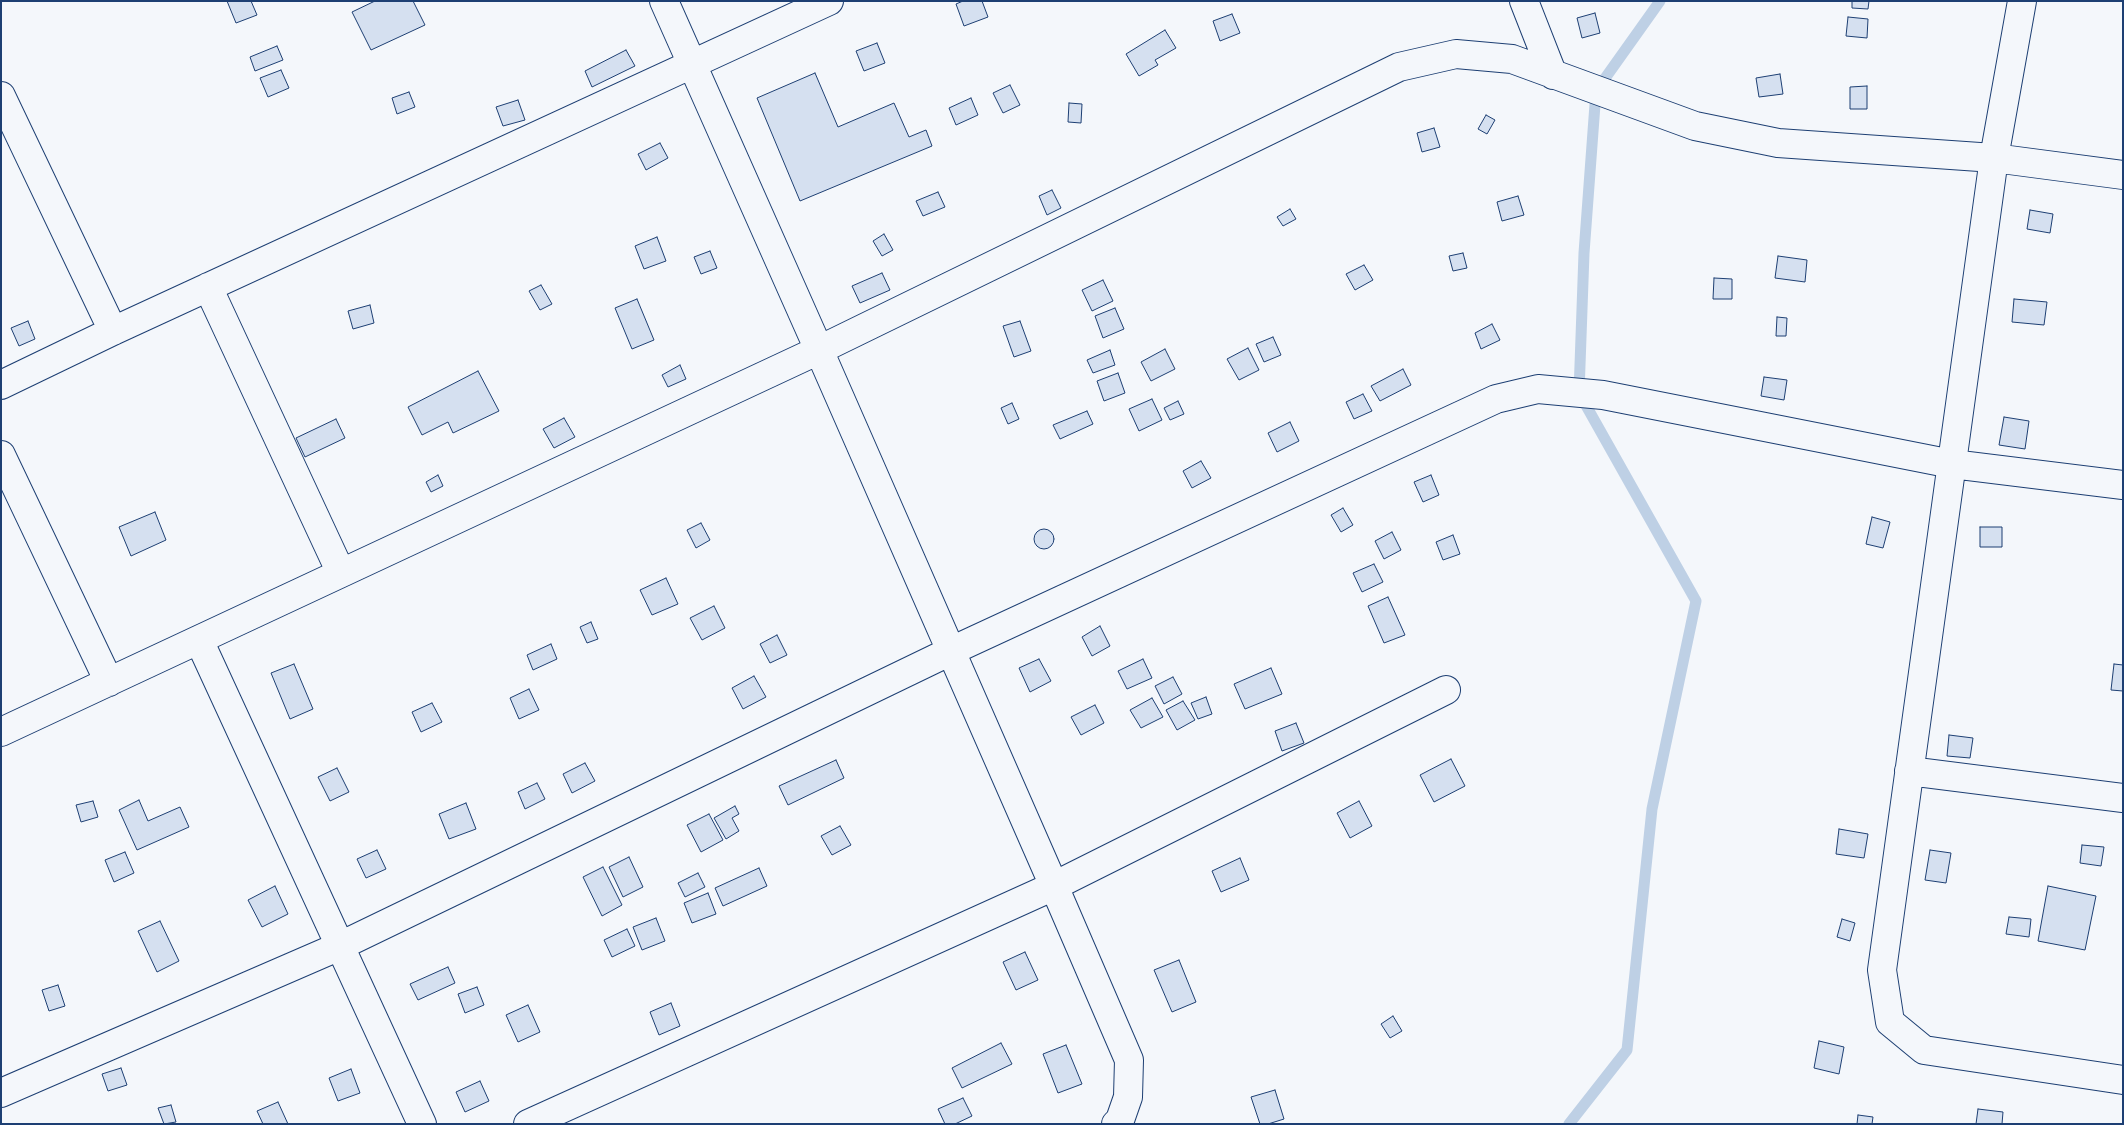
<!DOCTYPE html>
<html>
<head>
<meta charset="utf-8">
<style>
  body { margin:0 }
  #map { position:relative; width:2124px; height:1125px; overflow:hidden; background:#f4f7fb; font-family:Mulish,sans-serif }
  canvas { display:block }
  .frame { position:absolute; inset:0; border:2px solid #1d3f73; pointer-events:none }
</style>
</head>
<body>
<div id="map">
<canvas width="2124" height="1125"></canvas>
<div class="frame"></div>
</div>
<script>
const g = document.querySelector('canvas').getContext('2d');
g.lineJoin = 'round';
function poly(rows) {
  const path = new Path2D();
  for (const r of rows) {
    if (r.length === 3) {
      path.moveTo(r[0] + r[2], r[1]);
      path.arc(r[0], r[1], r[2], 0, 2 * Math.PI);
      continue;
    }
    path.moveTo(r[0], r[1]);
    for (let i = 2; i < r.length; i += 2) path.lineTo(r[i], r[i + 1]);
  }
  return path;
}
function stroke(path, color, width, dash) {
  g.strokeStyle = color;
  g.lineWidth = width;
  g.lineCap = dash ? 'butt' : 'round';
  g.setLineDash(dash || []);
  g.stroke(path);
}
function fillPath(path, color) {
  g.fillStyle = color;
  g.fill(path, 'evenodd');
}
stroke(poly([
  [1569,1124,1627,1050,1652,809,1696,601,1579,393,1584,253,1596,91,1660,1]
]), '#bed0e5', 11);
const building = poly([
  [227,1,251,1,257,15,236,23,227,1],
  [375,1,413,1,425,25,371,50,352,12,375,1],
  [963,1,982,1,988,17,964,26,956,4,963,1],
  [1852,1,1869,1,1868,9,1852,8,1852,1],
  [1595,13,1600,33,1582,38,1577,18,1595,13],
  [1232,14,1240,33,1220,41,1213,21,1232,14],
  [1848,17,1868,19,1867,38,1846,36,1848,17],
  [1165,30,1176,48,1155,60,1158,65,1139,76,1126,54,1165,30],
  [877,43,885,63,864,71,856,51,877,43],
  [277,46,283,60,255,71,250,57,277,46],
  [626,50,635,66,592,87,585,71,626,50],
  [281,70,289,88,268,97,260,78,281,70],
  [815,73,838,127,894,103,909,137,926,130,932,146,800,201,757,98,815,73],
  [1780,74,1783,94,1759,97,1756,78,1780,74],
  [1010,85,1020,105,1003,113,993,93,1010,85],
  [1867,86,1867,109,1850,109,1850,87,1867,86],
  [409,92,415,107,397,114,392,98,409,92],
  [971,98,978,115,956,125,949,108,971,98],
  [518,100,525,120,503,126,496,107,518,100],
  [1069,103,1082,104,1081,123,1068,122,1069,103],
  [1486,115,1495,120,1487,134,1478,129,1486,115],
  [1434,128,1440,147,1422,152,1417,133,1434,128],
  [660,143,668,158,646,170,638,154,660,143],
  [1052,190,1061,208,1047,215,1039,196,1052,190],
  [938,192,945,207,923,216,916,201,938,192],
  [1518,196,1524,215,1502,221,1497,202,1518,196],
  [1290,209,1296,219,1283,226,1277,217,1290,209],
  [2030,210,2053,214,2050,233,2027,229,2030,210],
  [884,234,893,250,882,256,873,241,884,234],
  [657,237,666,261,644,269,635,246,657,237],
  [710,251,717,268,701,274,694,257,710,251],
  [1463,253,1467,268,1453,271,1449,256,1463,253],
  [1778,256,1807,260,1805,282,1775,278,1778,256],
  [1364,265,1373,280,1355,290,1346,274,1364,265],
  [882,273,890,290,860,303,852,286,882,273],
  [1714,278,1732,279,1732,299,1713,299,1714,278],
  [1103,280,1113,301,1092,311,1082,290,1103,280],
  [541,285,552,304,540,310,529,291,541,285],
  [637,299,654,340,632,349,615,308,637,299],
  [2014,299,2047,302,2044,325,2012,322,2014,299],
  [370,305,374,323,353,329,348,311,370,305],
  [1115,308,1124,329,1103,338,1095,316,1115,308],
  [1777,317,1787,318,1786,336,1776,336,1777,317],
  [28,321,35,339,19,346,11,328,28,321],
  [1020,321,1031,351,1014,357,1003,326,1020,321],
  [1492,324,1500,340,1481,349,1475,333,1492,324],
  [1273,337,1281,355,1264,362,1256,344,1273,337],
  [1248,348,1259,370,1239,380,1227,359,1248,348],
  [1165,349,1175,369,1151,381,1141,362,1165,349],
  [1110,350,1115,365,1093,373,1087,360,1110,350],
  [680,365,686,379,668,387,662,375,680,365],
  [1403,369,1411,385,1380,401,1371,386,1403,369],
  [478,371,499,411,453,433,448,422,422,435,408,407,478,371],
  [1118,373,1125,393,1104,401,1097,381,1118,373],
  [1764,377,1787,380,1784,400,1761,396,1764,377],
  [1363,394,1372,411,1354,419,1346,402,1363,394],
  [1152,399,1162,420,1139,431,1129,409,1152,399],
  [1178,401,1184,414,1170,420,1164,408,1178,401],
  [1012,403,1019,419,1008,424,1001,408,1012,403],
  [1087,411,1093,424,1060,439,1053,425,1087,411],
  [2004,417,2029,421,2025,449,1999,445,2004,417],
  [564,418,575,437,554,448,543,429,564,418],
  [336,419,345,438,305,457,296,438,336,419],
  [1290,422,1299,441,1277,452,1268,433,1290,422],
  [1201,461,1211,478,1192,488,1183,471,1201,461],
  [438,475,443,486,431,492,426,482,438,475],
  [1431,475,1439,495,1423,502,1414,482,1431,475],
  [1343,508,1353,525,1341,532,1331,515,1343,508],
  [155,512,166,540,131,556,119,527,155,512],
  [1872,517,1890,522,1883,548,1866,544,1872,517],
  [701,523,710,540,696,548,687,530,701,523],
  [1980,527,2002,527,2002,547,1980,547,1980,527],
  [1044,539,10],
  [1392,532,1401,550,1384,559,1375,541,1392,532],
  [1453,535,1460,554,1443,560,1436,542,1453,535],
  [1374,564,1383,582,1362,592,1353,573,1374,564],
  [666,578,678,604,652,615,640,590,666,578],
  [1388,597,1405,635,1384,643,1368,606,1388,597],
  [714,606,725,628,702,640,690,618,714,606],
  [591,622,598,639,587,643,580,627,591,622],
  [1100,626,1110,646,1092,656,1082,637,1100,626],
  [777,635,787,655,770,663,760,644,777,635],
  [551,644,557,659,533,670,527,655,551,644],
  [1039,659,1051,681,1030,692,1019,668,1039,659],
  [1143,659,1152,678,1127,689,1118,671,1143,659],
  [294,664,313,709,290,719,271,673,294,664],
  [2114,664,2123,665,2123,691,2111,690,2114,664],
  [1271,668,1282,694,1245,709,1234,684,1271,668],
  [754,676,766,697,743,709,732,688,754,676],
  [1173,677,1182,694,1164,704,1155,686,1173,677],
  [529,689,539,710,519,719,510,698,529,689],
  [1206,697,1212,714,1198,719,1191,703,1206,697],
  [1152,698,1163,717,1141,728,1130,710,1152,698],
  [1183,701,1195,720,1177,730,1166,710,1183,701],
  [432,703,442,722,421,732,412,712,432,703],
  [1095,705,1104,723,1081,735,1071,717,1095,705],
  [1296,723,1304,743,1282,751,1275,731,1296,723],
  [1949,735,1973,738,1970,758,1947,756,1949,735],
  [1451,759,1465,786,1434,802,1420,775,1451,759],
  [836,760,844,778,788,805,779,786,836,760],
  [585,763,595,781,572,793,563,774,585,763],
  [337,768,349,792,330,801,318,777,337,768],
  [537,783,545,799,525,809,518,792,537,783],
  [139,800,148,821,180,807,189,827,137,850,119,810,139,800],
  [93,801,98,817,81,822,76,805,93,801],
  [1359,801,1372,826,1350,838,1337,813,1359,801],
  [466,803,476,829,449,839,439,814,466,803],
  [735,806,739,814,732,818,739,831,726,839,714,818,735,806],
  [709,814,723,840,701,852,687,825,709,814],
  [840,826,851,845,832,855,821,836,840,826],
  [1839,829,1868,834,1864,858,1836,854,1839,829],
  [2082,845,2104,847,2101,866,2080,863,2082,845],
  [377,850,386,869,366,878,357,859,377,850],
  [1930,850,1951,853,1946,883,1925,880,1930,850],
  [125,852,134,873,114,882,105,860,125,852],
  [629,857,643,887,623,897,609,867,629,857],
  [1240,858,1249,880,1221,892,1212,871,1240,858],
  [603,867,622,905,602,916,583,877,603,867],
  [759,868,767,886,723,906,715,888,759,868],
  [698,873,705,887,685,897,678,883,698,873],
  [275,886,288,914,262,927,248,900,275,886],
  [2048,886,2096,896,2085,950,2038,941,2048,886],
  [708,893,716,914,692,923,684,903,708,893],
  [2009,917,2031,919,2029,937,2006,934,2009,917],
  [656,918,665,941,642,950,633,927,656,918],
  [1842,919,1855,923,1850,941,1837,937,1842,919],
  [160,921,179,961,157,972,138,931,160,921],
  [627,929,635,946,612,957,604,940,627,929],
  [1025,952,1038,980,1016,990,1003,962,1025,952],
  [1179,960,1196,1002,1172,1012,1154,970,1179,960],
  [448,967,455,983,418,1000,410,984,448,967],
  [58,985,65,1006,49,1011,42,990,58,985],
  [477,987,484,1005,465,1013,458,994,477,987],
  [671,1003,680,1026,659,1035,650,1012,671,1003],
  [528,1005,540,1032,518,1042,506,1015,528,1005],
  [1393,1016,1402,1031,1390,1038,1381,1024,1393,1016],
  [1819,1041,1844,1047,1839,1074,1814,1068,1819,1041],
  [1001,1043,1012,1064,962,1088,952,1068,1001,1043],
  [1066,1045,1082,1084,1058,1093,1043,1054,1066,1045],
  [121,1068,127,1085,108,1091,102,1074,121,1068],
  [351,1069,360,1093,338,1101,329,1078,351,1069],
  [480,1081,489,1101,465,1112,456,1092,480,1081],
  [1275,1090,1284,1119,1268,1124,1260,1124,1251,1097,1275,1090],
  [963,1098,972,1116,955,1124,945,1124,938,1109,963,1098],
  [278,1102,288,1124,263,1124,257,1111,278,1102],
  [171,1105,176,1122,164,1124,158,1108,171,1105],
  [1978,1109,2003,1112,2002,1124,1976,1124,1978,1109],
  [1858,1115,1873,1117,1872,1124,1857,1124,1858,1115]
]);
fillPath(building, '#d5e0f0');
stroke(building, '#1d3f73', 1);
const street = poly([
  [664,1,819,350,1054,886,1129,1060,1128,1097,1120,1120,1116,1124],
  [1524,1,1553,75],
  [2022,1,1994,158,1882,970,1890,1022,1924,1050,2123,1080],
  [1,96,113,331],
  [208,287,341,573],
  [1,385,113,331,829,1],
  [1,455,109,682],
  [199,640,422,1124],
  [1,732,819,350,1399,67,1456,54,1512,59,1695,126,1778,143,1994,158,2123,175],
  [1909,771,2123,798],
  [1,1093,340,946,951,651,1496,399,1538,389,1603,395,1952,464,2123,485],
  [528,1124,1054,886,1446,690]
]);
stroke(street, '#1d3f73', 30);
stroke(street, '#f4f7fb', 28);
</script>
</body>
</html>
